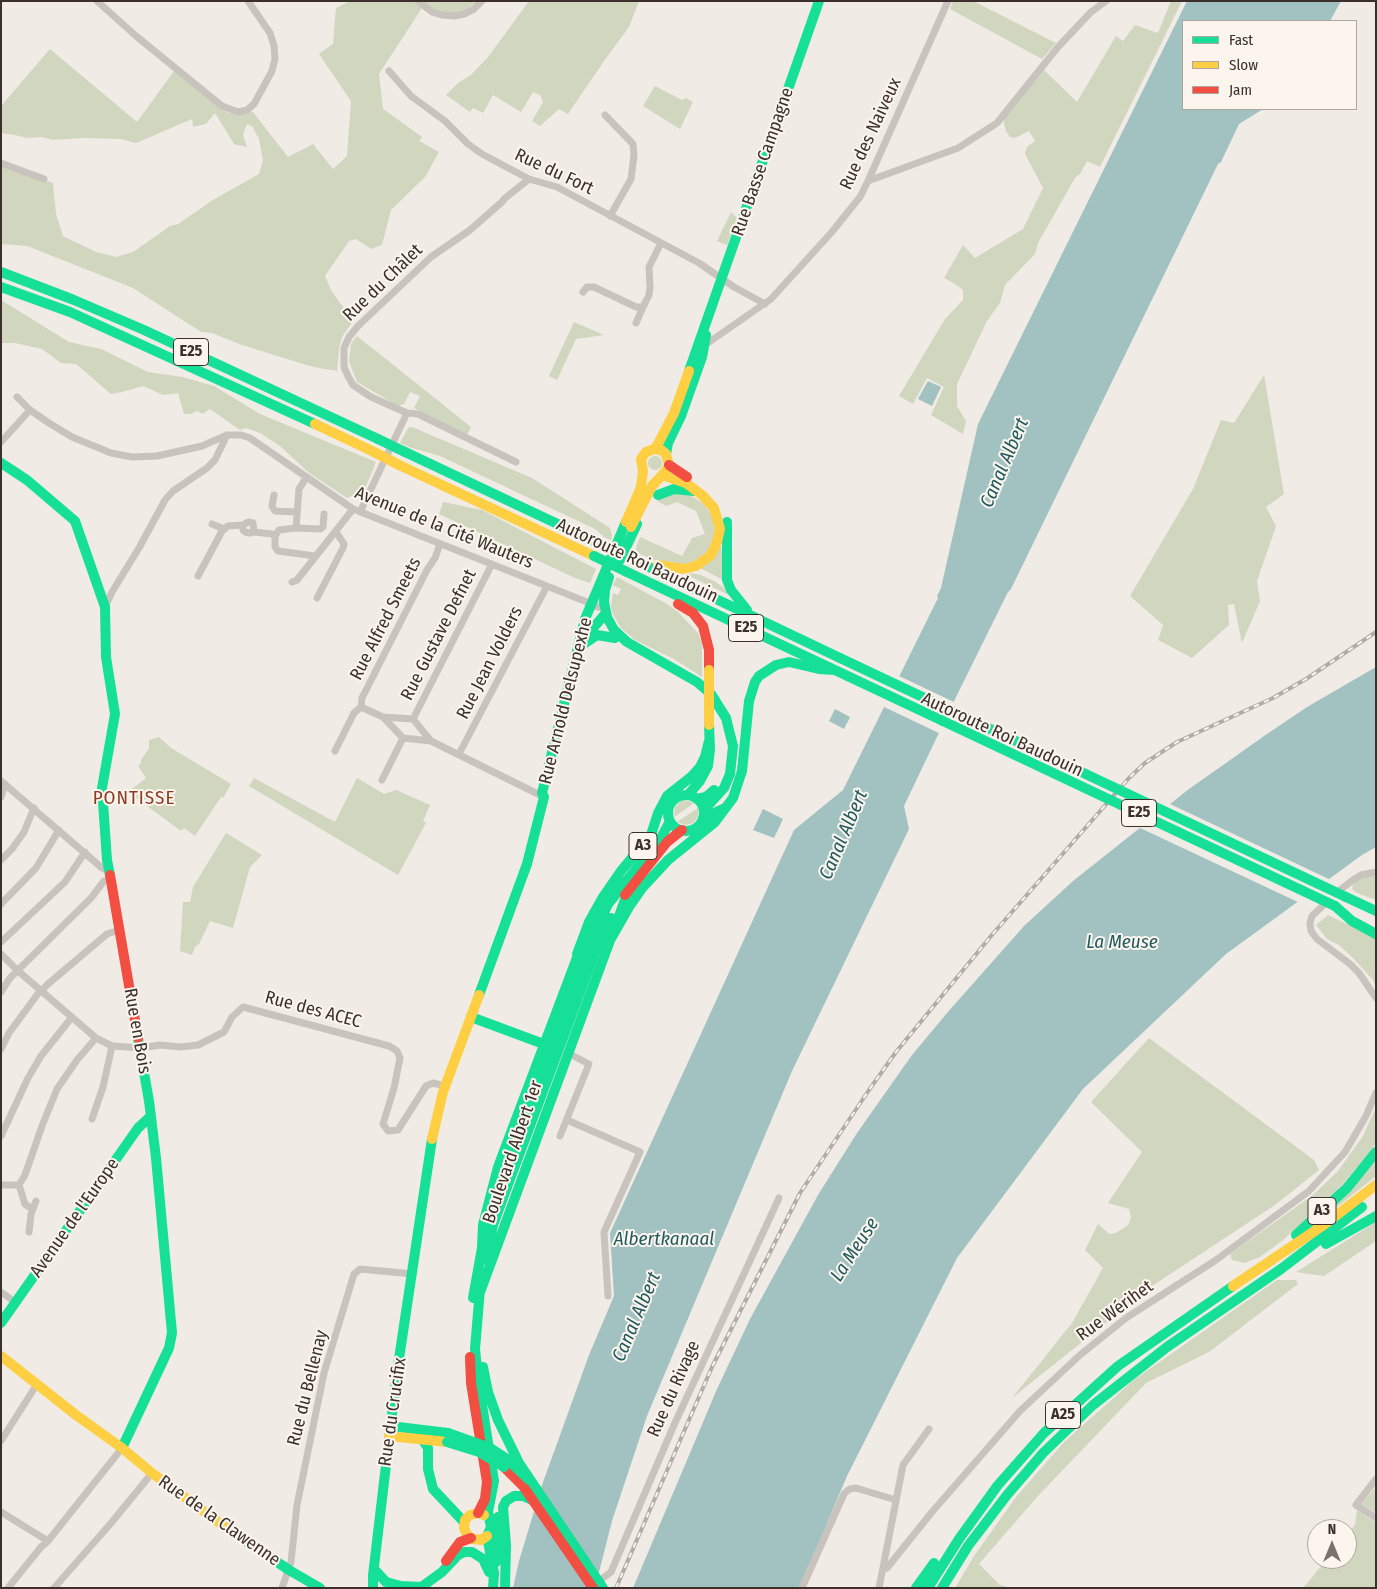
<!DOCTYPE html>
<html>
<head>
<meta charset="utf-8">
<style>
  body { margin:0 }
  #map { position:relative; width:1377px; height:1589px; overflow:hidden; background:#f0ebe5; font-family:"Fira Sans Condensed",sans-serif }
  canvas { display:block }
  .frame { position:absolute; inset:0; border:2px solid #3b302b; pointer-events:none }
  .legend { position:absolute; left:1182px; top:20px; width:175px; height:90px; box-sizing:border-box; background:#fbf5ee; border:1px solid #aea6a0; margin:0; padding:6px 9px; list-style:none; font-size:15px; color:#3b302b }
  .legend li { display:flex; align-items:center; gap:10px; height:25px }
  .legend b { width:25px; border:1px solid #aea6a0 }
  .north { position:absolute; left:1307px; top:1519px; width:50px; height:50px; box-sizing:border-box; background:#fbf5ee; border:1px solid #aea6a0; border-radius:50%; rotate:0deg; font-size:14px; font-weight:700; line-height:20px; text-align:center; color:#3b302b }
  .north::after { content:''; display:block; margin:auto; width:18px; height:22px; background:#7a716c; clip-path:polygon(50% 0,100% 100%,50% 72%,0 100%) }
</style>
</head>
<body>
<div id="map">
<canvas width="1377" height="1589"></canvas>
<div class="frame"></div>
<ul class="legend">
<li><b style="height:6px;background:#16e098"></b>Fast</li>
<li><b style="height:6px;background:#ffcf43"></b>Slow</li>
<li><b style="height:6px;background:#f24e42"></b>Jam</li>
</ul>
<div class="north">N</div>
</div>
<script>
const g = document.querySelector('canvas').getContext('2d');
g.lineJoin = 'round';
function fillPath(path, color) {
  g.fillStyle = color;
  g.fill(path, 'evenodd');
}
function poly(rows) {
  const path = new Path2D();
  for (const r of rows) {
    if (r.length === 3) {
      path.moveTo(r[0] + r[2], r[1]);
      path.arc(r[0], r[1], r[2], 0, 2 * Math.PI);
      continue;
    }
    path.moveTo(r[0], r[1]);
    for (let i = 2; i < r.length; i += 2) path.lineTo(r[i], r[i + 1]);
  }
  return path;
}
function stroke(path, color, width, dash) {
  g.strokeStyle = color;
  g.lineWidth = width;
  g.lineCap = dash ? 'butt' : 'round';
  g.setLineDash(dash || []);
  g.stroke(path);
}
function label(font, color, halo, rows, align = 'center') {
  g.font = font + ' "Fira Sans Condensed",sans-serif';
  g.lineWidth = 4;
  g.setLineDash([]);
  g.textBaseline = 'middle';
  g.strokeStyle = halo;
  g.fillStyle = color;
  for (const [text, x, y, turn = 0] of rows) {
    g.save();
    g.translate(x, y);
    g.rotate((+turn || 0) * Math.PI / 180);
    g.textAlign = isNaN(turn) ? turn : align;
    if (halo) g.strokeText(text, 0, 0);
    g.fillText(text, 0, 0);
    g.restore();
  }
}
fillPath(poly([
  [350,1,413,1,422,8,379,74,383,109,422,137,419,141,439,152,425,177,391,210,382,245,371,249,356,239,349,241,325,276,331,290,353,321,342,337,339,348,337,371,313,367,242,345,212,333,201,332,133,288,27,246,1,244,1,163,53,183,56,214,63,236,96,252,116,257,133,252,170,226,178,224,213,200,259,174,263,160,259,139,252,126,247,124,243,135,247,147,234,144,215,113,206,124,193,127,192,119,136,143,121,139,83,138,53,140,42,137,27,138,15,135,1,133,1,106,50,49,137,122,174,71,221,109,229,113,239,114,253,112,288,157,313,144,333,169,347,156,351,101,319,54,333,44,336,8],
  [420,1,479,1,461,12,442,14],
  [529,1,639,1,629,27,604,61,568,114,559,109,540,126,532,121,543,102,540,95,533,92,521,112,493,95,483,113,473,108,470,112,446,95,458,83,471,75,488,57],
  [953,1,973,1,1056,43,1042,59,950,9],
  [1171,1,1182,1,1100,167,1087,161,1080,174,1075,178,1038,243,1035,254,1005,285,1000,303,987,321,957,384,957,406,966,421,963,434,931,415,944,387,927,378,913,404,899,396,945,319,963,300,963,290,955,284,944,278,963,245,975,258,1023,229,1043,188,1025,154,1027,147,1035,141,1029,131,1015,138,1010,137,1006,131,1004,123,1004,117,1044,70,1077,102,1116,36,1123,41,1135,25,1158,33],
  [655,86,682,100,686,98,693,102,680,129,643,106],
  [731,212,737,218,727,245,717,241],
  [1,300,69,342,101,349,148,372,182,377,214,386,260,414,376,462,364,491,347,498,308,472,280,446,260,433,246,428,240,430,210,409,203,414,197,411,191,414,184,414,178,393,163,395,143,386,122,392,111,394,76,364,61,363,42,349,15,343,1,343],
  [574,322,604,335,576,339,557,380,549,376],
  [357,336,471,427,467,435,414,408,420,396,410,392,404,404,398,406,357,382,349,361,351,344],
  [1264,375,1284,494,1266,507,1276,526,1257,581,1260,601,1242,643,1234,604,1228,605,1229,625,1192,658,1158,640,1163,625,1130,596,1193,489,1221,420,1234,423],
  [412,427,532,478,610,528,612,535,611,540,604,537,595,529,440,456,409,447,400,443,408,428],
  [655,463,7],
  [666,493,686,493,703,503,712,515,716,533,710,551,691,565,667,565,635,552,640,537,682,556,692,538,705,534,696,511,677,502,666,506,657,501],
  [443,502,482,510,596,569,590,583,575,578,439,514],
  [721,546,725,581,700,568],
  [690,573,701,575,716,582,725,589,729,595,685,574],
  [617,577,667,604,678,612,698,633,702,643,702,677,674,659,635,640,621,628,612,612,611,606,613,593,618,595,621,589,613,585],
  [159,737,171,748,231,784,223,798,221,797,195,836,184,828,181,831,128,792,146,778,138,766,141,763,141,760,149,748,149,740],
  [254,778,335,822,357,778,384,794,396,790,430,805,423,821,426,823,398,875,249,786],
  [685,800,694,803,674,817,675,807,681,801],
  [698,808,698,817,693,823,686,825,677,822],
  [226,833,262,855,250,867,233,928,210,921,199,944,195,947,192,955,180,951,183,902,190,902,193,887],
  [1376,874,1376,900,1357,893,1352,889,1354,882,1366,876],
  [1328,915,1376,938,1376,987,1373,980,1354,959,1339,945,1327,939,1316,925],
  [1149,1038,1314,1160,1319,1170,1275,1205,1152,1286,1012,1398,1072,1323,1103,1268,1085,1250,1098,1224,1109,1234,1116,1233,1128,1225,1131,1217,1129,1209,1108,1203,1142,1152,1091,1102],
  [1376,1107,1376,1143,1369,1153,1335,1193,1283,1240,1260,1257,1245,1263,1232,1260,1230,1254,1313,1195,1338,1171,1363,1136],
  [1376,1157,1376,1176,1336,1208,1314,1224],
  [1376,1222,1376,1241,1324,1276,1296,1272],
  [1277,1280,1296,1280,1298,1284,1209,1352,1146,1383,1037,1497,979,1564,1000,1585,1011,1588,955,1588,974,1556,1016,1497,1064,1442,1135,1379],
  [1374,1489,1376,1490,1376,1513,1361,1504],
  [1357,1510,1376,1523,1376,1588,1303,1588,1327,1559,1347,1559,1347,1534,1355,1525]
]), '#d1d6bf');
fillPath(poly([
  [1187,1,1341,1,1330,21,1183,21,1183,109,1263,109,1239,124,1221,162,1218,164,1011,589,1008,592,957,695,904,806,909,829,792,1071,647,1416,612,1521,595,1588,513,1588,519,1561,542,1485,589,1355,614,1296,610,1233,794,830,843,790,938,598,937,596,941,588,978,424],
  [928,381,941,387,932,406,918,399],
  [1376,667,1376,847,1362,855,1226,954,1083,1089,957,1258,847,1476,800,1588,633,1588,717,1389,750,1319,818,1195,857,1133,912,1055,947,1013,1024,926,1073,881,1189,789,1267,734,1307,707],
  [835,709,850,717,844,729,829,721],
  [763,809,783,819,774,838,753,830]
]), '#a1c2c1');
fillPath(poly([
  [897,675,956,703,941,734,882,706],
  [1168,803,1331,880,1300,903,1138,827]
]), '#f0ebe5');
stroke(poly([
  [97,1,136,36,222,106,238,112,247,110,254,104,272,71,275,59,274,46,270,33,248,1],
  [418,1,432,12,442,15,454,16,464,14,474,9,482,1],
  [389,71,411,96,445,121,468,144,482,154,529,179,557,187,699,263,734,287,765,304],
  [605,115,633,144,634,155,631,179,610,216],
  [1,163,44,179],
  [868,181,958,148,997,123,1058,47,1091,12,1106,1],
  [504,199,529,179],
  [583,292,587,287,594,287,636,307,643,307,649,295,650,288,649,267,661,243],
  [636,323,643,307],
  [705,345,771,299,831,233,860,197,868,181,948,1],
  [17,397,30,410,49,423,72,437,111,453,132,457,157,456,202,446,227,435,241,435,250,438,353,509,587,602,593,606,605,608],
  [407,413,418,414,516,462],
  [1,442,30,410],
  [274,495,272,506,275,511,297,512],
  [360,512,407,413,371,397,353,385,348,376,344,367,344,348,349,337,358,326,431,257,470,230,503,201],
  [212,524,224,529],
  [296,528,320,529,323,527,324,514],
  [254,532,249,533,245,532,243,530,243,525,248,522,253,523,254,532,272,534,275,536,275,547,278,551,315,556],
  [275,536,279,530,296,528,299,489,306,478],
  [198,576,222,531,228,526,243,525],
  [292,582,297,580,353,509],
  [317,598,343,548,344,544,336,532],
  [105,607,112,592,139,548,165,500,173,491,207,468,215,460,227,435],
  [361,707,362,698,427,570,435,558,440,544],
  [361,707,383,717,413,719,431,741],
  [383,717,403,738,431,741,544,797],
  [413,719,492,564],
  [335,751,354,713,361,707],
  [459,754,547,586],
  [382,780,403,738],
  [1,781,102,868,109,871],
  [1,797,5,784],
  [1,860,12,849,24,832,34,808],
  [1336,893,1353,880,1361,875,1376,872],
  [1328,901,1312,916,1310,923,1311,931,1317,939,1350,964,1359,973,1376,998],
  [1,904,36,868,59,830],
  [1,942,65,882,85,852],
  [1,954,17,970,96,1038,112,1046,141,1048,160,1045,180,1047,198,1045,224,1032,232,1017,243,1007,389,1046,397,1051,400,1058,394,1088,383,1124,388,1131,398,1130,426,1086,433,1083,445,1086],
  [1,992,10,978,91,898,104,881,110,879],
  [1,1049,9,1033,37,995,48,984,107,934,119,930],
  [92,1119,103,1087,112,1046],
  [567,1120,640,1152,604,1232,608,1296],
  [1,1136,28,1078,41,1056,72,1017],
  [560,1136,589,1064,568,1053],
  [1,1185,19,1185],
  [19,1185,25,1175,42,1126,57,1089,77,1060,96,1038],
  [19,1185,25,1204,29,1207,33,1208],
  [29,1232,31,1214,36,1201],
  [1,1292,15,1302],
  [1,1441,37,1384],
  [1376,1479,1356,1505,1376,1518],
  [1,1512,48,1541],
  [883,1569,887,1568,932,1512,1020,1411,1080,1355,1126,1318,1216,1260,1309,1191,1345,1152,1366,1116,1376,1093],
  [595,1584,611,1572,674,1425,779,1198],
  [8,1588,41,1547,48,1541,122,1448],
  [54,1588,112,1522,152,1473],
  [282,1588,291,1562,297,1505,324,1373,354,1274,360,1269,413,1274],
  [802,1588,844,1494,847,1491,850,1489,856,1488,896,1500],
  [879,1588,903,1465,929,1429]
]), '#c9c3be', 7);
stroke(poly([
  [1,272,74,300,144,330,378,439],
  [1,287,70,312,315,424],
  [689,371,819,1],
  [405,452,600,544],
  [666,454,668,443,681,416,702,357,706,335],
  [1,463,27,480,75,521,105,607,106,657,115,714,102,788,107,860,110,875],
  [658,495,674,489,694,491],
  [727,522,727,580,731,590,747,610],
  [632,559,840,658],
  [620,560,637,524],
  [627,572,943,721],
  [609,577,605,590,604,602,607,617,614,630,627,642,697,682,711,694,726,718,733,746,730,774,724,788,704,810],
  [585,643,597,635,615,638],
  [584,644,588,634,606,613],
  [688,795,700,781,708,766,710,750,709,725],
  [686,813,18],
  [697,799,706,797,714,790],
  [703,818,725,808],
  [1346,897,1376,911],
  [1335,906,1352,921,1376,934],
  [609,942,629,907,643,887,668,860,715,822,733,798,742,771,749,701,755,682,759,676,776,665,789,662,819,669,835,670],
  [596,950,611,918],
  [577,954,589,922,603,897,621,871,651,835,658,813,667,796,691,777,700,767,705,757,709,741],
  [585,955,608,904,661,838,670,821],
  [479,995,527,864,544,797,542,793,585,619,626,522],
  [471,1017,549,1046],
  [1296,1235,1347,1188,1376,1152],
  [1326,1244,1376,1216],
  [482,1246,483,1225,498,1167,581,947],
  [486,1260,493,1225,507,1187],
  [480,1289,475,1349,478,1379,494,1481,488,1512,491,1527,487,1536,494,1573,493,1588],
  [479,1295,629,889],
  [473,1298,482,1248],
  [1,1323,138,1128,151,1116],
  [483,1367,488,1392,498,1420,519,1463,603,1588],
  [390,1426,448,1433],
  [421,1438,428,1448,428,1469,433,1489,464,1522],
  [122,1448,169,1348,172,1333,156,1158,149,1101,138,1038],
  [225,1527,289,1570,320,1588],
  [496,1562,498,1517],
  [374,1569,386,1582,401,1586,421,1587],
  [373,1588,373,1575,397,1372,432,1139],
  [420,1588,442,1572,458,1555,464,1552,472,1552,483,1559,489,1572],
  [505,1588,506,1545,503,1507,506,1501,514,1496,523,1496,532,1500],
  [916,1588,934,1563],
  [928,1588,959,1539,998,1485,1044,1433,1118,1366,1233,1286],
  [942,1588,968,1546,1007,1495,1043,1453,1093,1405,1167,1347,1281,1269,1362,1207]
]), '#16e098', 10);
stroke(poly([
  [315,424,374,452],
  [399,465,594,556],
  [626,522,641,487,643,471,641,459,646,452,654,449,658,444,674,413,689,371],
  [631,527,652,486,665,472,669,465,666,454,661,450,654,449],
  [658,565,683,569,696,566,711,555,717,542,720,529,714,508,703,496,686,483,662,475],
  [432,1139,443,1092,479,995],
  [1233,1286,1325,1224,1376,1185],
  [1,1356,76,1415,122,1448,152,1473,225,1527],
  [389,1436,447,1442],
  [484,1515,478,1513,470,1515,465,1520,464,1528,467,1535,473,1539,481,1540,487,1536]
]), '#ffcf43', 10);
stroke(poly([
  [669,465,687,477],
  [678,604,693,613,703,626,709,650,709,670],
  [110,875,138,1038],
  [625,895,667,842,682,830],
  [470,1357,471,1383,487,1482,485,1499,478,1513],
  [504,1467,523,1486,593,1588],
  [446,1561,460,1542,471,1538]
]), '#f24e42', 10);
const rail = poly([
  [616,1588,712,1367,800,1193,869,1090,896,1052,991,936,1129,778,1145,763,1177,742,1273,698,1306,679,1376,632]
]);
stroke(rail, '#b1aca8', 4);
stroke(rail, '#fbf5ee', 2, [5.5]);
stroke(poly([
  [378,439,405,452],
  [600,544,632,559],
  [594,556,627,572],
  [840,658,1346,897],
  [943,721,1335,906],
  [499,1184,585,955],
  [507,1187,596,950],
  [448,1433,490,1448,507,1459,529,1480],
  [447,1442,479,1452,504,1467]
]), '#16e098', 10);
stroke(poly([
  [374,452,399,465],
  [709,670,709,725]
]), '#ffcf43', 10);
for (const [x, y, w] of [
  [191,352,35],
  [746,628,35],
  [1139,813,35],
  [643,846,28],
  [1322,1211,28],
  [1063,1415,35]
]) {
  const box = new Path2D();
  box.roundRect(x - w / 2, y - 13.5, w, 27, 4);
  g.fillStyle = '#fbf5ee';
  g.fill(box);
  stroke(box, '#3b302b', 1);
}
label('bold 16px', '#3b302b', null, [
  ["E25",191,352],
  ["E25",746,628],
  ["E25",1139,813],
  ["A3",643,846],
  ["A3",1322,1211],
  ["A25",1063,1415]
]);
label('18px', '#3b302b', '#fbf5ee', [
  ["Rue des Naiveux",871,134,-65],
  ["Rue Basse Campagne",763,162,-71],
  ["Rue du Fort",554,172,25],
  ["Rue du Châlet",383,283,-44],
  ["Avenue de la Cité Wauters",444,528,22],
  ["Autoroute Roi Baudouin",637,561,25],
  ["Rue Alfred Smeets",386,619,-63],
  ["Rue Gustave Defnet",439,635,-63],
  ["Rue Jean Volders",490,663,-63],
  ["Rue Arnold Delsupexhe",566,701,-76],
  ["Autoroute Roi Baudouin",1002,735,25],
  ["Rue des ACEC",313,1010,15],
  ["Rue en Bois",137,1031,80],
  ["Boulevard Albert 1er",513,1152,-71],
  ["Avenue de l'Europe",75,1218,-55],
  ["Rue Wérihet",1115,1311,-36],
  ["Rue du Bellenay",308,1388,-76],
  ["Rue du Rivage",674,1389,-66],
  ["Rue du Crucifix",393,1412,-82],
  ["Rue de la Clawenne",219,1521,35]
]);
label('italic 19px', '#1f5a5e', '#fbf5ee', [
  ["Canal Albert",1005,463,-67],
  ["Canal Albert",844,835,-67],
  ["La Meuse",1122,943],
  ["Albertkanaal",664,1240],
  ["La Meuse",855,1250,-57],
  ["Canal Albert",637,1317,-67]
]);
g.letterSpacing = '1px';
label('19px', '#8c3b22', '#fbf5ee', [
  ["PONTISSE",134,799]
]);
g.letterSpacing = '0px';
</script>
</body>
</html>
